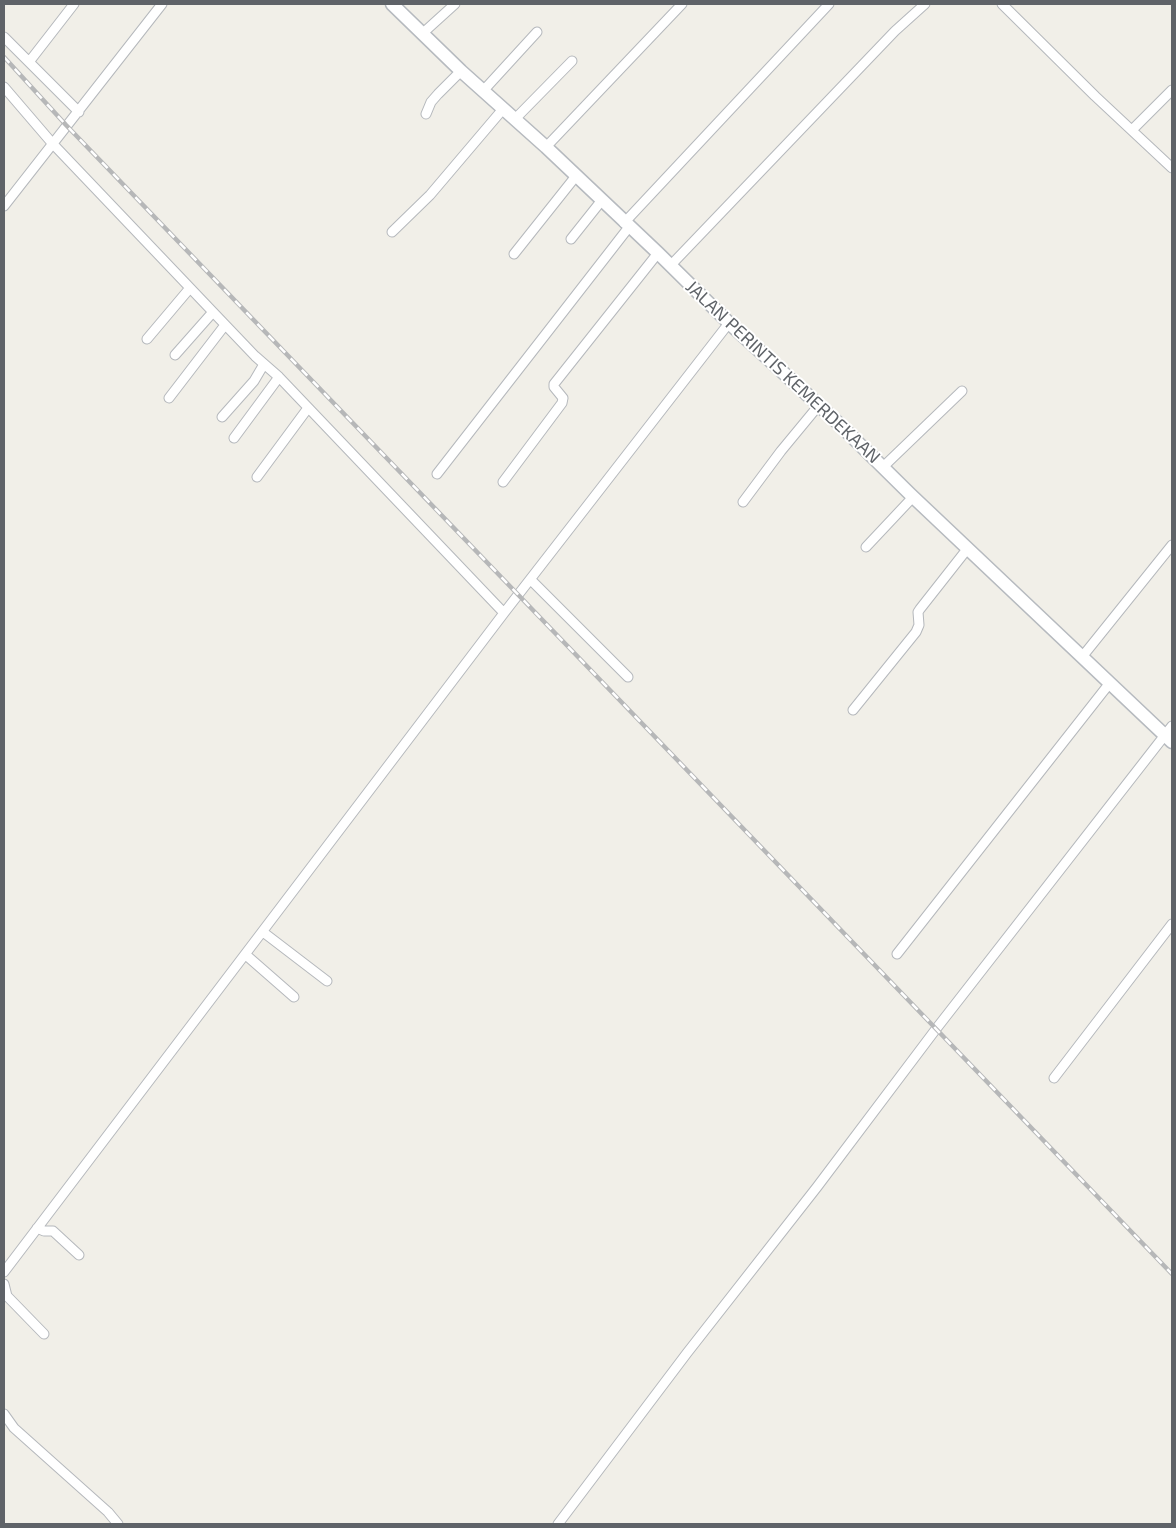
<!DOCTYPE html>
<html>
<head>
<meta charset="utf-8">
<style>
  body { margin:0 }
  #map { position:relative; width:1176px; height:1528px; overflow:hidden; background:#f1efe8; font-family:"Exo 2",sans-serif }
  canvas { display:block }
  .frame { position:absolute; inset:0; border:5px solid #5f6368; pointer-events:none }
</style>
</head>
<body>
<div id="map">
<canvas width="1176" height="1528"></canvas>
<div class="frame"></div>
</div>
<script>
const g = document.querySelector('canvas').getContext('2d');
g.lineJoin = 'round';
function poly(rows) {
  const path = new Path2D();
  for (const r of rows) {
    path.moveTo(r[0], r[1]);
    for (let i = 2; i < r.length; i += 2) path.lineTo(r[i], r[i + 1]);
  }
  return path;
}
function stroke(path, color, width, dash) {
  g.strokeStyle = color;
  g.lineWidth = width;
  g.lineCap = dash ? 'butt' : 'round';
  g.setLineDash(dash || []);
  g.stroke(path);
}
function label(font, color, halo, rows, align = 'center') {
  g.font = font + ' "Exo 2",sans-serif';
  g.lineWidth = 4;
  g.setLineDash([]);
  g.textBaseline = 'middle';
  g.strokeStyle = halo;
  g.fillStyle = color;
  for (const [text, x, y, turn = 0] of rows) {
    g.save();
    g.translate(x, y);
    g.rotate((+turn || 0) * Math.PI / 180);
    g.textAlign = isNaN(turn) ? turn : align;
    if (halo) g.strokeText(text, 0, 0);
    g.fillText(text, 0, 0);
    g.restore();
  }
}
const street = poly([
  [1002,4,1095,96,1172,168],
  [423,33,455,4],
  [4,37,79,112],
  [29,62,74,4],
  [4,87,52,143,213,312,255,356,279,377,504,613],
  [483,91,537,32],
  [426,114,431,102,438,94,461,71],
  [515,119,572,61],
  [1132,130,1172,90],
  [546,147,682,4],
  [4,206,162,4],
  [624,223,829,4],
  [392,232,430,195,503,109],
  [571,239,602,200],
  [514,254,576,176],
  [671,265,895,31,925,4],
  [147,339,190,288],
  [175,355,213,312],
  [169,398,225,325],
  [222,417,254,381,264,364],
  [234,438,279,377],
  [883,467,962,391],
  [437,474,629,227],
  [257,477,308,408],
  [503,482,562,403,563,398,554,387,554,384,658,253],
  [743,502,781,451,819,405],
  [866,547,913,497],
  [531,580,628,677],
  [1082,657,1172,545],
  [853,710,916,632,919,625,918,612,920,609,968,548],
  [263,932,327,981],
  [897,954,1109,684],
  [246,955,294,997],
  [1054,1078,1172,924],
  [37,1228,44,1231,53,1231,79,1255],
  [4,1272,504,613,729,323],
  [4,1284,7,1296,44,1334],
  [4,1414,14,1428,108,1512,118,1524],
  [558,1524,687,1353,817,1187,936,1029,1172,726]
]);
const secondary = poly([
  [392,4,461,71,546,147,658,253,729,323,836,421,910,494,1172,742]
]);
stroke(street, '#b5b8bc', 11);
stroke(secondary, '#b6babf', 15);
stroke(street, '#fff', 9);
stroke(secondary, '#fff', 12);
const rail = poly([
  [4,57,66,125,1172,1274]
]);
stroke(rail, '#b6b7b8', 4.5);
stroke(rail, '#fff', 2.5, [8]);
label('18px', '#5f6368', '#fff', [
  ["JALAN PERINTIS KEMERDEKAAN",783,372,43]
]);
</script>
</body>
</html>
